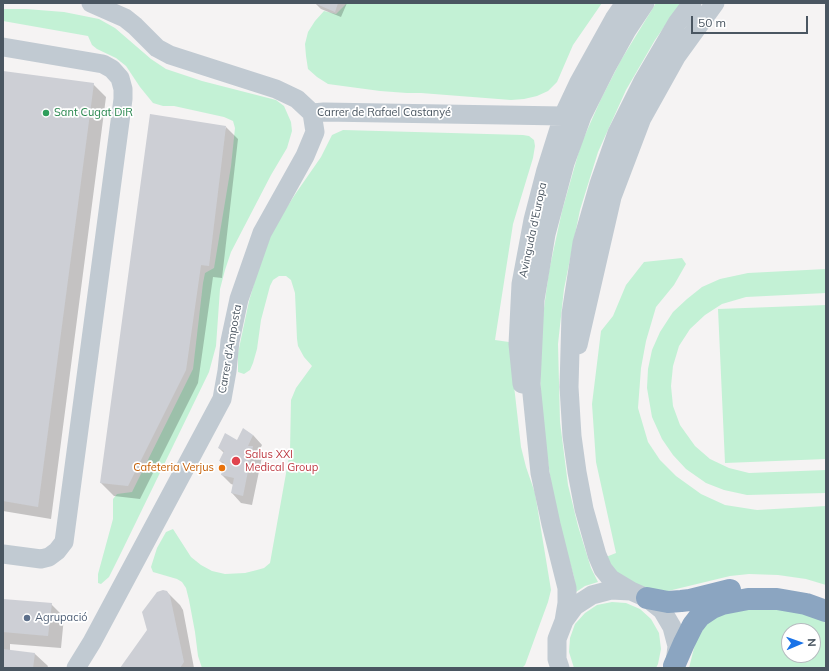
<!DOCTYPE html>
<html>
<head>
<meta charset="utf-8">
<style>
  body { margin:0 }
  #map { position:relative; width:829px; height:671px; overflow:hidden; background:#f5f3f3; font-family:Mulish,sans-serif }
  canvas { display:block }
  .frame { position:absolute; inset:0; border:4px solid #4a5661; pointer-events:none }
  .north { position:absolute; left:781px; top:623px; width:40px; height:40px; box-sizing:border-box; background:#fff; border:1px solid #b7bbc0; border-radius:50%; rotate:88deg; font-size:11px; font-weight:700; line-height:16px; text-align:center; color:#4a5661 }
  .north::after { content:''; display:block; margin:auto; width:14px; height:18px; background:#1a73e8; clip-path:polygon(50% 0,100% 100%,50% 72%,0 100%) }
  .scale { position:absolute; left:691px; top:16px; width:117px; height:18px; box-sizing:border-box; border:2px solid #4a5661; border-top:0; padding-left:5px; font-size:12px; line-height:14px; white-space:nowrap; color:#4a5661; -webkit-text-stroke:3px #fff; paint-order:stroke }
</style>
</head>
<body>
<div id="map">
<canvas width="829" height="671"></canvas>
<div class="frame"></div>
<div class="north">N</div>
<div class="scale">50 m</div>
</div>
<script>
const g = document.querySelector('canvas').getContext('2d');
g.lineJoin = 'round';
function fillPath(path, color) {
  g.fillStyle = color;
  g.fill(path, 'evenodd');
}
function poly(rows) {
  const path = new Path2D();
  for (const r of rows) {
    path.moveTo(r[0], r[1]);
    for (let i = 2; i < r.length; i += 2) path.lineTo(r[i], r[i + 1]);
  }
  return path;
}
function stroke(path, color, width, dash) {
  g.strokeStyle = color;
  g.lineWidth = width;
  g.lineCap = dash ? 'butt' : 'round';
  g.setLineDash(dash || []);
  g.stroke(path);
}
function label(font, color, halo, rows, align = 'center') {
  g.font = font + ' Mulish,sans-serif';
  g.lineWidth = 3.5;
  g.setLineDash([]);
  g.textBaseline = 'middle';
  g.strokeStyle = halo;
  g.fillStyle = color;
  for (const [text, x, y, turn = 0] of rows) {
    g.save();
    g.translate(x, y);
    g.rotate((+turn || 0) * Math.PI / 180);
    g.textAlign = isNaN(turn) ? turn : align;
    if (halo) g.strokeText(text, 0, 0);
    g.fillText(text, 0, 0);
    g.restore();
  }
}
fillPath(poly([
  [347,3,602,3,573,45,557,82,548,91,537,96,524,99,511,100,421,93,407,93,380,91,328,84,317,77,308,69,306,56,305,44,308,32,315,21,324,11,336,14],
  [656,3,681,3,655,40,626,90,598,152,580,210,564,289,558,344,560,422,568,485,578,526,591,568,598,582,585,586,576,592,574,577,555,510,541,413,540,368,542,323,549,271,562,211,581,144,601,99,621,60],
  [3,9,26,9,64,12,99,19,115,28,151,59,166,69,202,81,276,100,284,106,291,122,292,131,287,148,271,175,231,252,225,270,220,289,216,346,209,372,119,557,109,577,101,584,98,583,98,574,113,519,113,499,117,494,132,492,193,369,203,283,205,273,214,268,231,166,235,128,233,121,224,117,174,106,163,106,153,103,140,87,126,66,116,58,97,49,92,45,88,36,3,21],
  [343,130,523,135,529,136,534,140,535,146,533,158,513,224,495,340,509,342,521,447,526,467,535,493,551,590,548,602,537,632,525,665,522,668,202,668,198,656,195,632,189,600,186,588,182,582,177,579,153,572,151,567,157,548,166,532,173,529,191,557,201,565,212,571,225,574,245,573,257,570,264,568,270,563,290,451,291,400,296,388,312,366,304,357,298,346,297,339,295,293,291,280,286,276,279,276,273,280,270,286,261,320,257,349,253,363,250,370,244,374,238,372,238,353,249,301,267,238,296,193,321,157,332,135],
  [682,258,686,264,674,285,656,307,646,341,641,368,638,408,648,442,660,460,676,476,701,494,725,505,757,510,826,506,826,585,806,579,778,575,749,574,730,576,668,591,652,590,628,581,614,571,606,557,616,553,596,462,592,404,601,331,613,316,626,285,644,262],
  [826,269,826,293,746,297,722,304,705,315,690,329,679,346,673,366,671,386,673,406,680,425,695,446,710,459,729,468,749,473,826,470,826,493,747,495,724,490,706,483,686,469,673,455,662,439,652,417,647,388,648,369,652,350,660,332,673,312,687,299,702,287,720,279,748,273],
  [826,305,826,459,725,463,718,309],
  [612,602,626,603,640,609,651,619,659,633,661,649,658,664,656,668,574,668,569,652,570,638,575,624,585,613,597,605],
  [759,607,805,612,826,623,826,668,689,668,695,644,708,620,719,614],
  [789,631,813,631,813,655,789,655]
]), '#c3f1d5');
fillPath(poly([
  [315,3,347,3,341,17,321,9],
  [3,72,93,84,106,97,51,519,3,511],
  [226,127,238,139,222,278,213,277,198,383,140,499,114,496,101,483],
  [253,435,262,445,258,453,262,457,252,505,241,503,232,493,234,485,231,484,222,475,224,465,220,461,224,453,219,448],
  [167,592,180,605,183,610,194,668,121,668,148,630],
  [3,600,51,604,64,617,61,648,10,644,10,651,35,654,48,666,47,668,3,668]
]), '#0003');
fillPath(poly([
  [314,3,338,3,335,12],
  [3,71,94,83,38,507,3,501],
  [150,114,226,126,209,266,201,265,186,370,128,486,100,483],
  [243,428,253,435,248,446,253,446,243,496,231,493,234,478,221,475,224,462,219,461,224,451,218,448,225,433,237,440],
  [163,590,167,591,170,596,184,662,180,668,120,668,147,630,142,612,157,592],
  [3,599,52,603,48,636,3,632],
  [3,649,35,653,33,668,3,668]
]), '#cdcfd5');
stroke(poly([
  [91,3,125,18,135,26,157,48,170,55,276,89,297,99,312,113,324,112,563,116],
  [3,47,103,64,112,69,120,78,123,89,123,99,64,542,57,551,49,557,41,559,3,554],
  [578,345,612,197,642,118,676,57,715,3],
  [522,384,518,344,521,284,533,220,546,170,563,116,579,82,614,19,625,3],
  [631,591,611,579,603,569,597,555,584,509,577,472,572,436,569,387,571,314,582,243,599,184,617,133,643,81,677,23,692,3],
  [564,621,567,603,567,588,551,524,540,473,531,384,535,300,546,234,565,163,582,116,606,68,627,30,645,3],
  [76,668,92,642,222,399,227,371,230,341,239,299,262,233,305,156,315,132,312,113],
  [560,668,557,659,557,639,564,621,575,606,592,595,611,590,631,591,647,598,662,610,672,627,677,646,675,663]
]), '#c1cad2', 19);
stroke(poly([
  [647,598,668,602,681,601,690,600,730,590],
  [674,666,684,643,693,625,700,616,712,608,722,604,748,599,777,599,806,604,826,611]
]), '#8ba5c1', 22);
for (const [x, y, r, color] of [
  [46,113,4,"#2e9e5b"],
  [236,461,5,"#e0444e"],
  [222,468,4,"#e8710a"],
  [27,618,4,"#5c6f8a"]
]) {
  const dot = new Path2D();
  dot.arc(x, y, r, 0, 2 * Math.PI);
  g.fillStyle = color;
  g.fill(dot);
  stroke(dot, '#fff', 1.5);
}
label('11px', '#27864d', '#fff', [
  ["Sant Cugat DiR",54,113]
], 'left');
label('11px', '#4a5661', '#fff', [
  ["Carrer de Rafael Castanyé",384,113],
  ["Avinguda d'Europa",533,230,-78],
  ["Carrer d'Amposta",230,349,-80]
]);
label('11px', '#be3a42', '#fff', [
  ["Salus XXI",245,455],
  ["Medical Group",245,468]
], 'left');
label('11px', '#c56008', '#fff', [
  ["Cafeteria Verjus",214,468]
], 'right');
label('11px', '#4e5e75', '#fff', [
  ["Agrupació",35,618]
], 'left');
</script>
</body>
</html>
